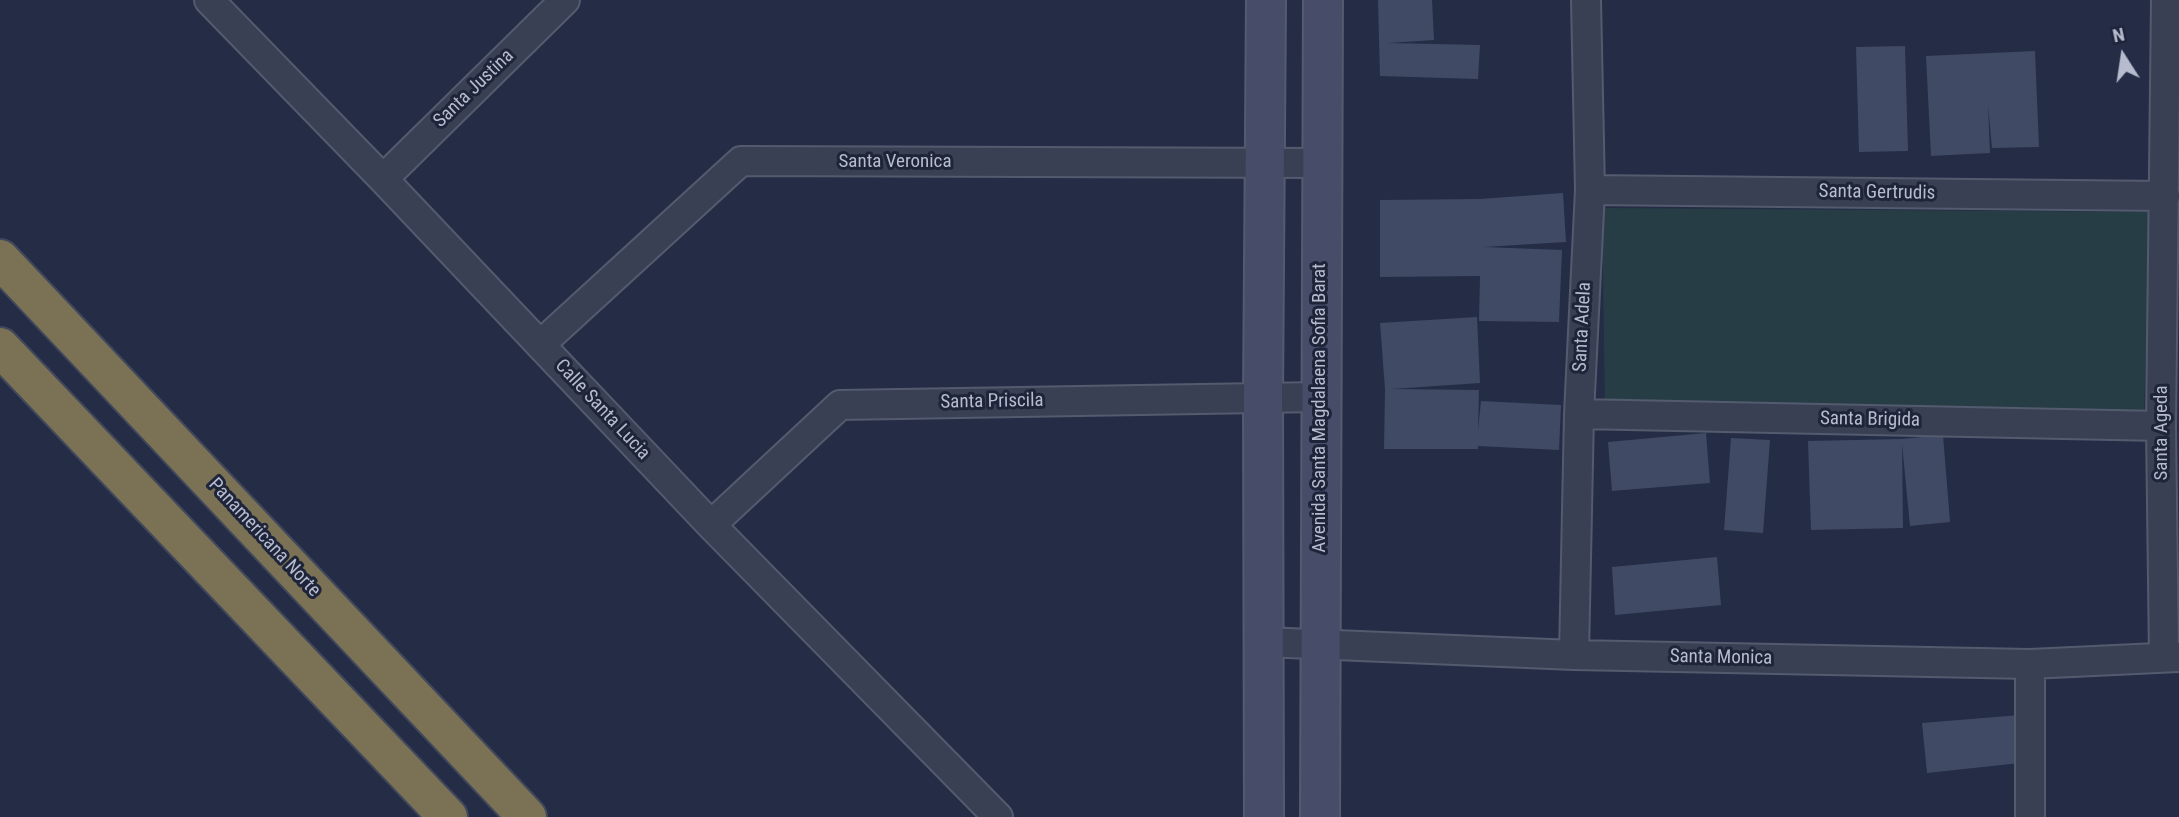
<!DOCTYPE html>
<html>
<head>
<meta charset="utf-8">
<style>
  body { margin:0 }
  #map { position:relative; width:2179px; height:817px; overflow:hidden; background:#242d45; font-family:"Roboto Condensed",sans-serif }
  canvas { display:block }
  .north { position:absolute; left:2088px; top:21px; width:70px; height:70px; -webkit-text-stroke:5px #1e243a; paint-order:stroke; rotate:348deg; font-size:19px; font-weight:700; line-height:28px; text-align:center; color:#b6bcce }
  .north::after { content:''; display:block; margin:auto; width:24px; height:32px; background:#b6bcce; clip-path:polygon(50% 0,100% 100%,50% 72%,0 100%) }
</style>
</head>
<body>
<div id="map">
<canvas width="2179" height="817"></canvas>
<div class="north">N</div>
</div>
<script>
const g = document.querySelector('canvas').getContext('2d');
g.lineJoin = 'round';
function fillPath(path, color) {
  g.fillStyle = color;
  g.fill(path, 'evenodd');
}
function poly(rows) {
  const path = new Path2D();
  for (const r of rows) {
    path.moveTo(r[0], r[1]);
    for (let i = 2; i < r.length; i += 2) path.lineTo(r[i], r[i + 1]);
  }
  return path;
}
function stroke(path, color, width, dash) {
  g.strokeStyle = color;
  g.lineWidth = width;
  g.lineCap = dash ? 'butt' : 'round';
  g.setLineDash(dash || []);
  g.stroke(path);
}
function label(font, color, halo, rows, align = 'center') {
  g.font = font + ' "Roboto Condensed",sans-serif';
  g.lineWidth = 6;
  g.setLineDash([]);
  g.textBaseline = 'middle';
  g.strokeStyle = halo;
  g.fillStyle = color;
  for (const [text, x, y, turn = 0] of rows) {
    g.save();
    g.translate(x, y);
    g.rotate((+turn || 0) * Math.PI / 180);
    g.textAlign = isNaN(turn) ? turn : align;
    if (halo) g.strokeText(text, 0, 0);
    g.fillText(text, 0, 0);
    g.restore();
  }
}
fillPath(poly([
  [1602,208,2150,212,2144,414,1605,408]
]), '#263d46');
fillPath(poly([
  [1378,0,1432,0,1434,40,1388,43,1480,45,1478,79,1380,76],
  [1905,46,1908,151,1859,152,1856,47],
  [2035,51,2039,147,1992,148,1988,105,1990,153,1931,156,1926,56],
  [1563,193,1566,242,1484,247,1562,250,1559,322,1479,321,1480,276,1380,277,1380,200,1480,199],
  [1477,317,1480,383,1392,389,1479,390,1478,430,1481,401,1561,405,1559,450,1478,446,1478,449,1384,449,1385,389,1380,323],
  [1706,433,1710,483,1612,491,1608,442],
  [1943,435,1950,522,1910,526,1902,444,1903,528,1811,530,1808,441,1902,439],
  [1731,438,1770,440,1763,533,1724,530],
  [1717,557,1721,605,1615,615,1612,567],
  [2020,715,2020,763,1927,773,1922,723]
]), '#404a65');
const street = poly([
  [209,0,383,179,711,525,998,817],
  [383,179,565,0],
  [1590,190,2165,196],
  [541,344,741,161,1321,163],
  [1579,414,2161,426],
  [711,525,840,405,1320,397],
  [1264,642,1574,655,2030,664,2179,657],
  [1574,655,1579,414,1590,190,1586,0],
  [2164,657,2161,426,2166,0],
  [2030,664,2030,817]
]);
const secondary = poly([
  [1264,817,1263,398,1266,0],
  [1320,817,1323,0]
]);
const highway = poly([
  [0,259,527,817],
  [0,347,448,817]
]);
stroke(street, '#545b6f', 32);
stroke(secondary, '#545b6f', 42);
stroke(highway, '#41485c', 42);
stroke(street, '#394054', 28);
stroke(secondary, '#474d68', 38);
stroke(highway, '#7b7255', 38);
label('19px', '#b6bcce', '#1e243a', [
  ["Santa Justina",474,89,-44],
  ["Santa Veronica",895,162],
  ["Santa Gertrudis",1877,193,1],
  ["Santa Adela",1583,327,-87],
  ["Santa Priscila",992,402,-1],
  ["Avenida Santa Magdalaena Sofia Barat",1320,408,-90],
  ["Calle Santa Lucia",602,410,47],
  ["Santa Brigida",1870,420,1],
  ["Santa Ageda",2162,433,-90],
  ["Panamericana Norte",264,538,47],
  ["Santa Monica",1721,658,1]
]);
</script>
</body>
</html>
